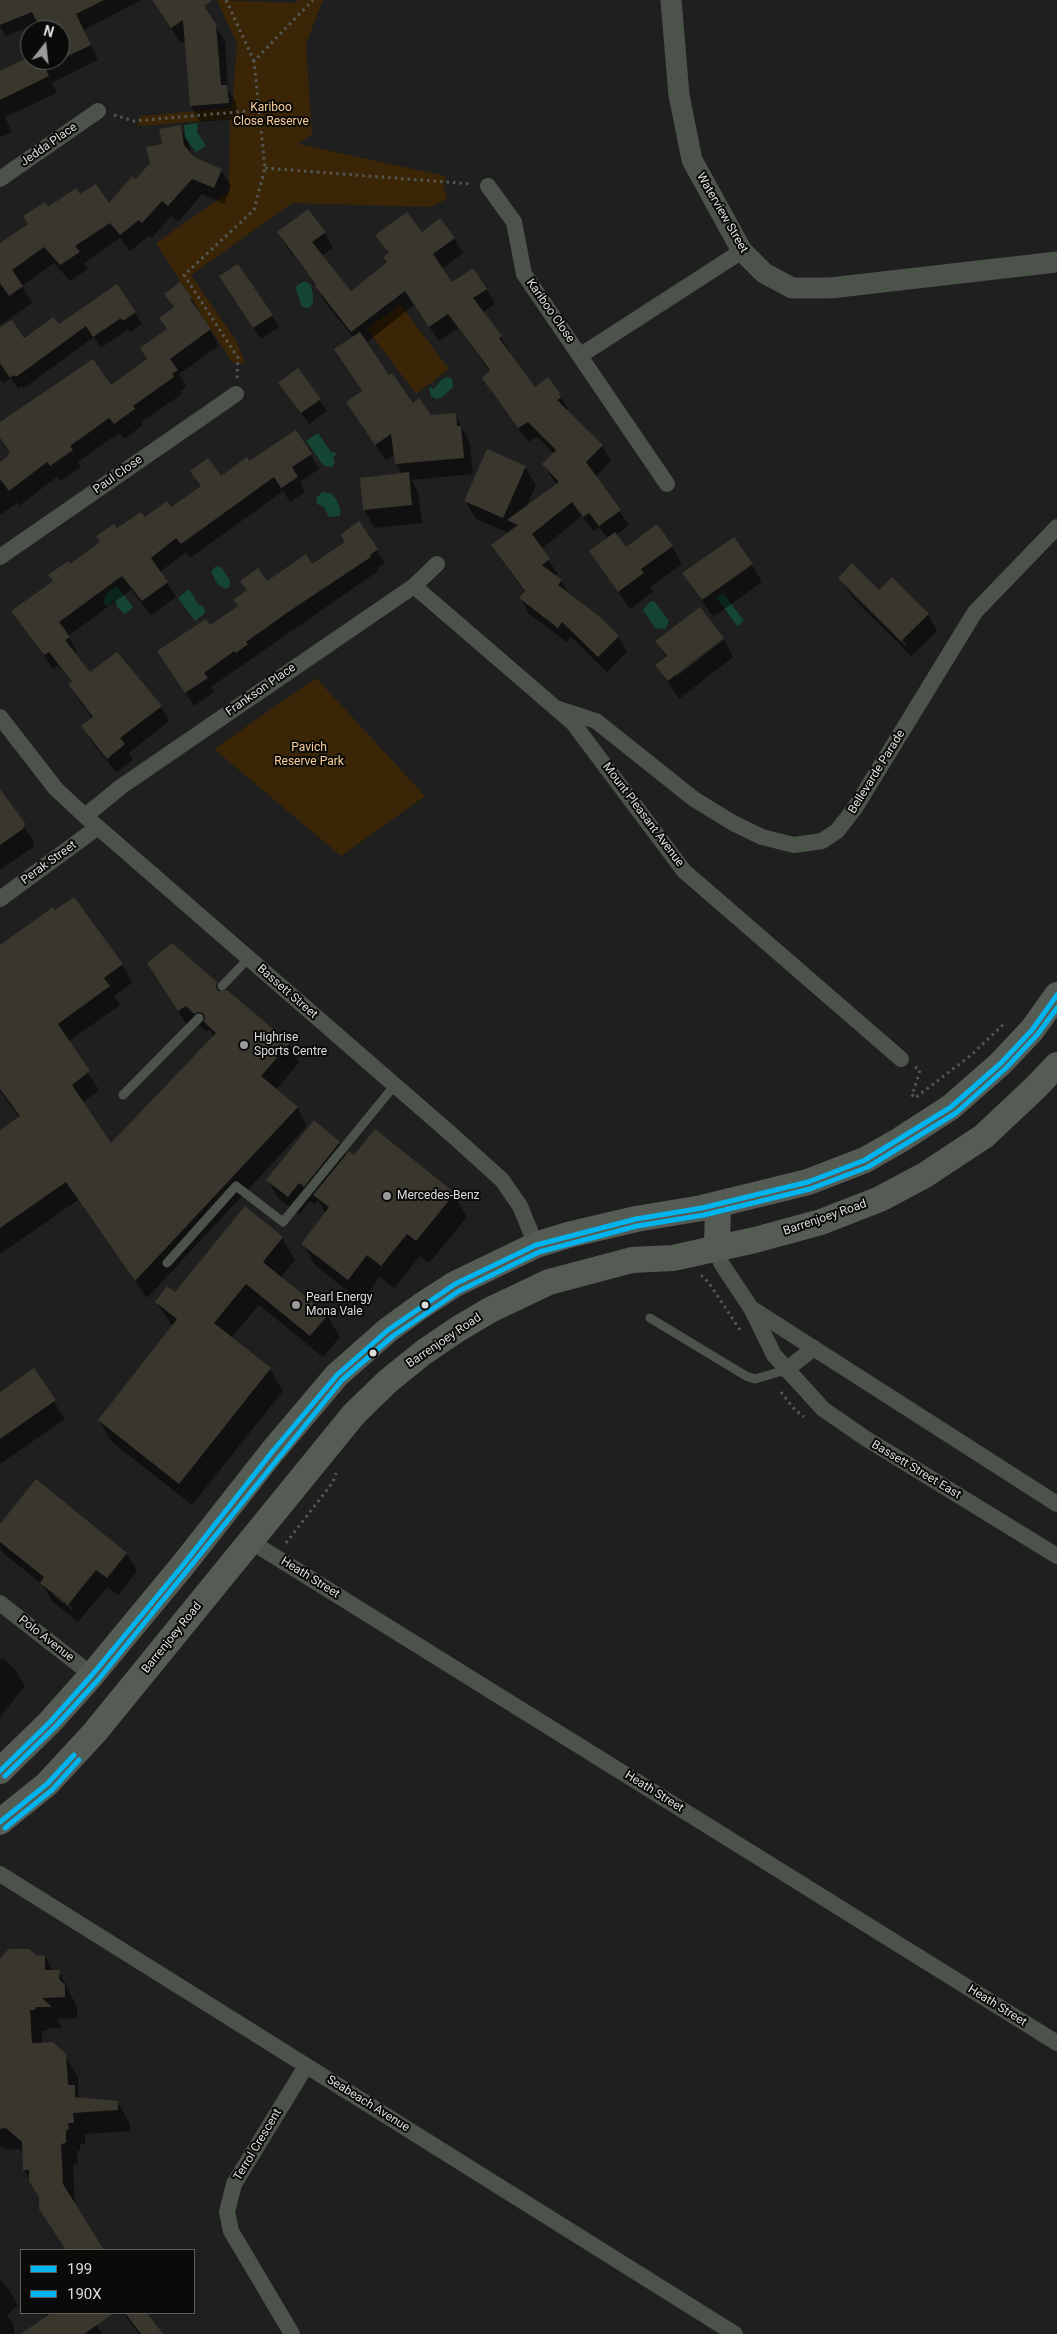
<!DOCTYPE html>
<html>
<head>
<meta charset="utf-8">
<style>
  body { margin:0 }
  #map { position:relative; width:1057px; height:2334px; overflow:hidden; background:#1f1f1f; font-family:Roboto,sans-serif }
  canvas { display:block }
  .legend { position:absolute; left:20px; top:2249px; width:175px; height:65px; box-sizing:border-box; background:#0a0a09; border:1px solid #5e5e5d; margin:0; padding:6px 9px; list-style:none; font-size:15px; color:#dddddc }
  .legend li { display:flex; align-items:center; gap:10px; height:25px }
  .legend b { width:25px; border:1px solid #5e5e5d }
  .north { position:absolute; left:20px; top:20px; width:50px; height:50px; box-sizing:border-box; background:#0a0a09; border:1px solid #5e5e5d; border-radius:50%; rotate:16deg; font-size:14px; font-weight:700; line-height:20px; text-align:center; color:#dddddc }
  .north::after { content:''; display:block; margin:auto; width:18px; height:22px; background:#9a9a9a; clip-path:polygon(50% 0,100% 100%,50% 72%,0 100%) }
</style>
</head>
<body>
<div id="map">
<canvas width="1057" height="2334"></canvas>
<ul class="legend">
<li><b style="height:6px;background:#00b5ef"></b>199</li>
<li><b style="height:6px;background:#00b5ef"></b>190X</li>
</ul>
<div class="north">N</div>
</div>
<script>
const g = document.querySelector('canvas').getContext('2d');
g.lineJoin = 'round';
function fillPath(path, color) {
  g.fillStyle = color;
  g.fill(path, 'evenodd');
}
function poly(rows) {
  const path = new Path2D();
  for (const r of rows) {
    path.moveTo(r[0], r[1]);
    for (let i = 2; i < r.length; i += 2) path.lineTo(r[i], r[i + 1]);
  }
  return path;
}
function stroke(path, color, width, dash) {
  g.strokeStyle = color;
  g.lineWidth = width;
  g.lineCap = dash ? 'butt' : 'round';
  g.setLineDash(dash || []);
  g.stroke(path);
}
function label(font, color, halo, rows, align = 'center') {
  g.font = font + ' Roboto,sans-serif';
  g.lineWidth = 4;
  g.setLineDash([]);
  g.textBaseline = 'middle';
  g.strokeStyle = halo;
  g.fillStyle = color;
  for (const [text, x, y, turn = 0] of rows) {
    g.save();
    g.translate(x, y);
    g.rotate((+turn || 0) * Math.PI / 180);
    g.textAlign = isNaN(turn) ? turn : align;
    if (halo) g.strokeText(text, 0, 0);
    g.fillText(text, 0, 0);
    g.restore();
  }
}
fillPath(poly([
  [217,0,295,3,299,0,323,0,306,44,312,134,298,144,445,176,444,187,447,199,430,207,292,203,191,275,236,341,246,364,232,362,156,243,229,192,230,119,137,126,140,116,232,108,237,44],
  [400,304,449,369,416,394,367,329],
  [316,678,425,796,341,856,214,749]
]), '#3a2607');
fillPath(poly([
  [198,123,197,132,206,146,196,152,185,138,184,125],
  [305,281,311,285,313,295,313,303,309,308,302,307,296,289,297,285],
  [448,377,452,379,453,387,441,398,436,399,431,396,429,388,430,387,434,389,442,379],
  [318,433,331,452,335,452,336,455,333,457,335,461,333,467,324,466,306,441],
  [323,492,332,494,336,499,341,511,339,516,329,517,324,507,317,504,316,498],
  [216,566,221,567,230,581,229,587,226,589,218,585,211,572],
  [117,586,133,607,125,614,118,608,115,601,111,602,109,606,103,604,107,593],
  [189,589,198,604,204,607,205,613,195,621,178,598],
  [723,593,744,621,737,626,717,598],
  [651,601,655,602,669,621,665,629,655,628,643,610]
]), '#144633');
fillPath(poly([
  [0,0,141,0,84,30,98,60,52,83,57,93,5,117,12,132,0,137,0,72,30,58,30,60,60,60,60,30,41,30,38,23,6,36,0,26],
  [152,0,199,0,225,41,228,90,236,102,237,119,200,122,191,106,186,40,181,43],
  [180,127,189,143,192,156,221,170,231,186,224,204,202,194,178,222,171,216,152,238,149,236,130,251,120,238,84,263,88,269,70,281,54,263,22,286,32,303,0,325,0,245,48,208,80,196,109,205,136,181],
  [279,233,325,233,333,248,322,256,350,292,388,263,389,254,377,235,422,234,454,238,463,253,442,269,452,283,486,289,495,304,483,312,501,337,510,352,508,353,534,389,548,378,559,394,568,409,567,410,602,446,611,461,595,477,629,525,616,535,626,549,672,546,682,564,650,587,653,592,630,609,590,552,608,539,599,527,593,531,582,516,541,549,558,574,555,576,561,581,570,595,618,637,627,652,607,672,571,637,567,642,529,614,521,599,525,593,492,546,509,533,476,519,465,501,525,467,536,485,526,508,557,485,543,464,554,454,537,437,528,442,493,394,484,378,490,372,458,328,439,341,414,305,366,343,388,377,413,404,430,416,455,414,470,444,473,474,411,480,418,492,422,523,375,528,364,510,361,479,402,474,396,463,395,454,386,461,348,402,362,392,346,366,354,338,325,302,308,273,287,248],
  [228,288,272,316,279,327,261,339],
  [166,294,191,298,219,346,179,374,186,387,180,391,182,394,141,422,143,425,124,439,119,433,78,462,81,467,60,481,57,477,19,506,17,503,0,515,0,464,10,456,10,453,0,438,0,424,110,386,148,360,168,330,174,309],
  [135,313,142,324,130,332,128,329,101,348,94,337,24,388,22,386,18,389,11,378,3,383,0,379,0,353,53,318,58,326],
  [298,370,327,411,309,424,280,383],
  [311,455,319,469,300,482,305,492,290,502,283,491,190,558,186,552,160,572,176,597,151,615,131,590,68,636,77,652,74,654,90,674,117,654,161,707,169,721,129,753,133,760,116,772,91,741,83,726,93,719,78,699,70,685,72,683,58,665,53,669,13,611,54,582,70,566,117,530,170,508,201,487,192,471,220,477,249,463],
  [359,523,385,563,377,569,378,571,211,687,214,692,194,706,159,652,210,626,238,607,267,583,312,566,346,543],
  [752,565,762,582,713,617,684,574],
  [842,580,879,592,928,614,937,631,911,656,852,597],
  [851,589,907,644,905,646,849,591],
  [700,609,676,677,724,640,733,657,679,699,657,665,666,658,657,642],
  [0,791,34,842,33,847,0,870],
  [0,947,122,964,132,983,114,996,120,1005,68,1042,99,1090,82,1103,111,1145,214,1037,210,1030,206,1031,197,1024,189,1028,148,964,216,983,221,992,289,1043,299,1062,276,1090,297,1107,307,1126,147,1298,78,1200,0,1254,0,1132,20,1118,0,1091],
  [339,1143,346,1156,354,1157,454,1194,467,1217,429,1263,420,1256,394,1288,380,1277,361,1302,316,1266,303,1244,326,1214,318,1200,314,1204,310,1201,299,1214,278,1198,268,1180],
  [245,1208,282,1238,295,1260,280,1278,327,1315,340,1337,323,1357,259,1305,231,1338,270,1369,283,1391,192,1505,112,1442,99,1420,173,1327,156,1302,175,1294],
  [33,1370,65,1419,0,1464,0,1393],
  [0,1526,126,1553,137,1571,118,1595,107,1587,78,1622,52,1601,42,1584,3,1553,0,1547],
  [53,1591,73,1608,72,1610,53,1595],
  [2,1658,14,1668,25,1686,0,1717,0,1661],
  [0,1957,45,1957,53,1971,59,1971,77,2007,77,2018,57,2019,62,2028,47,2028,47,2031,42,2031,42,2044,65,2055,78,2077,78,2094,81,2099,118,2103,130,2124,130,2131,85,2134,85,2144,80,2144,80,2151,77,2151,78,2164,73,2165,75,2205,103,2250,66,2250,40,2209,41,2198,24,2170,23,2153,19,2149,6,2150,0,2146],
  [0,2279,7,2287,18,2305,7,2315,14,2326,14,2334,0,2334],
  [45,2313,88,2313,102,2334,23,2334,47,2317],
  [123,2313,145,2313,161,2334,139,2334]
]), '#0007');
fillPath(poly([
  [0,0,104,0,76,14,91,45,60,60,60,30,41,30,32,12,0,25],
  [152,0,212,0,204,6,216,24,221,85,227,85,229,103,190,106,183,20,171,28],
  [23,60,41,60,49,76,0,100,0,71],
  [181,125,184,145,194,157,222,169,214,188,192,179,168,206,162,201,142,223,139,220,120,235,110,223,75,246,80,252,60,265,44,247,12,270,23,286,9,296,0,283,0,243,28,224,23,216,45,202,48,207,76,188,80,194,96,184,109,203,132,176,136,179,150,163,146,147,162,144,159,129],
  [308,209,326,232,312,242,351,291,387,262,383,257,389,253,375,235,407,212,422,232,440,218,455,238,433,254,452,282,473,268,487,289,473,298,502,336,499,338,535,387,548,377,560,393,559,394,561,398,557,400,603,445,586,462,621,510,599,526,589,513,583,517,572,502,532,534,550,559,542,565,562,580,558,585,600,617,619,636,598,657,562,622,558,628,519,598,525,591,491,545,518,525,507,520,559,482,542,464,556,450,528,422,518,428,482,378,490,370,448,314,429,327,405,291,351,332,315,286,316,285,307,272,277,232],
  [238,264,273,315,253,328,219,276],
  [180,282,192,298,190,299,211,329,170,359,178,370,172,374,174,377,133,406,135,409,114,424,109,418,70,446,73,450,50,466,47,462,9,491,0,479,0,462,8,456,7,454,10,452,0,438,0,422,93,359,111,385,147,359,140,348,167,329,159,318,174,307,164,294],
  [117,284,136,312,123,321,121,318,93,337,86,326,16,377,14,375,10,378,0,363,0,327,12,320,24,338,53,317,59,324],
  [360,332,389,375,392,373,413,403,419,398,431,415,456,413,457,426,461,426,464,458,395,464,391,434,375,445,346,402,362,391,334,349],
  [298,368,321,399,301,413,278,383],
  [296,430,312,454,292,467,298,477,281,488,274,477,181,544,176,538,151,558,168,582,142,601,122,576,59,622,70,637,65,640,90,672,117,652,162,706,120,738,125,744,107,759,81,726,93,717,68,684,72,682,49,652,44,655,11,611,53,581,48,575,68,561,70,564,100,542,96,536,114,524,117,528,141,512,145,517,167,501,171,507,201,486,190,471,208,458,221,476,247,457,249,461],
  [487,449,526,466,503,518,464,501],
  [409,472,412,505,363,510,360,478],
  [359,521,378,549,370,555,371,557,294,608,246,642,248,644,236,653,234,651,204,673,208,678,185,693,157,651,206,619,210,625,238,606,233,600,247,590,240,581,258,568,267,581,306,554,312,564,345,542,340,535],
  [657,524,673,546,641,569,644,573,618,592,589,551,615,532,626,547],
  [734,537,753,564,702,600,682,573],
  [852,563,879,590,892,577,929,614,901,641,838,578],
  [700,607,724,638,668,681,655,665,667,656,655,641],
  [0,789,25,823,23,829,0,845],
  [74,897,123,964,104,978,110,986,58,1024,90,1071,72,1085,111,1143,216,1033,204,1022,205,1017,203,1013,198,1012,194,1014,186,1006,178,1011,147,963,172,943,217,982,216,987,218,991,227,990,290,1043,261,1076,298,1107,135,1281,66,1182,0,1228,0,1130,20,1116,0,1089,0,945,53,907,55,910],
  [314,1120,340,1142,304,1187,299,1183,288,1197,266,1180],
  [375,1129,455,1193,416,1241,407,1234,381,1266,367,1255,348,1280,301,1244,329,1207,313,1195,349,1151,354,1155],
  [245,1206,283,1237,263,1262,328,1315,310,1336,246,1284,214,1323,271,1368,179,1484,98,1420,177,1319,155,1302,167,1286,175,1292],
  [34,1368,56,1400,0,1439,0,1392],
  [36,1479,127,1553,107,1578,96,1570,68,1605,40,1583,44,1577,0,1542,0,1524],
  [9,1949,29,1949,36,1955,45,1956,45,1970,60,1970,59,1979,65,1985,65,1997,42,1998,52,2007,36,2007,35,2010,30,2010,32,2043,53,2042,66,2054,68,2085,75,2085,75,2097,118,2101,118,2110,73,2113,74,2123,68,2123,69,2130,66,2130,66,2143,61,2144,63,2184,104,2250,66,2250,39,2209,39,2197,29,2181,29,2170,23,2170,22,2142,6,2128,0,2129,0,1958],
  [51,2313,114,2313,84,2334,21,2334],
  [125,2313,147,2313,163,2334,141,2334]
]), '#38362d');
stroke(poly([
  [226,0,254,61],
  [114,115,134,121,260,110],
  [265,168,471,184],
  [237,378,238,358,184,275,254,210,265,168,254,61,313,0],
  [915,1067,920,1070,914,1090,911,1094,915,1098,970,1056,1006,1022],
  [701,1275,709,1283,742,1333],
  [781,1392,795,1410,804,1417],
  [286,1543,333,1482,336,1473]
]), '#555754', 3, [2.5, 4]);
stroke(poly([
  [222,986,249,958],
  [123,1095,199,1018],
  [167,1263,236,1186,283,1222,394,1086],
  [650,1318,746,1376,755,1379,786,1370]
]), '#4c534b', 9);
stroke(poly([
  [0,179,98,111],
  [488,186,514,222,524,274,667,484],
  [581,355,742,251],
  [0,557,236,394],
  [414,586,573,723,684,871,901,1059],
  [556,708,596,721,694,799,733,823,762,837,794,845,822,841,837,831,855,808,975,612,1057,527],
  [0,717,56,789,85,816,451,1134,502,1180,520,1206,536,1245],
  [85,816,122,786,414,586,437,564],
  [0,899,98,827],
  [717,1248,721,1263,751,1308,774,1355,823,1409,865,1438,1057,1556],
  [751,1308,1057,1504],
  [786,1370,814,1348],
  [250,1541,1057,2043],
  [0,1603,92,1675],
  [0,1874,735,2334],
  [292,2334,231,2231,227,2212,234,2184,306,2066]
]), '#4c534b', 16);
stroke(poly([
  [671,0,679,95,692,160,742,251,764,273,792,288,830,288,1057,262]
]), '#4c534b', 21);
stroke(poly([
  [717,1248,718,1204],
  [0,1771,50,1722,92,1675,183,1565,272,1452,337,1375,388,1330,421,1306,455,1284,536,1245,568,1235,636,1219,702,1208,808,1182,865,1160,900,1140,951,1107,1001,1063,1032,1030,1057,995],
  [0,1822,47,1784,95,1732,354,1414,388,1381,424,1352,458,1329,490,1310,549,1282,632,1260,673,1258,755,1240,821,1222,880,1199,925,1175,984,1136,1035,1088,1057,1065]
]), '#555c53', 26);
stroke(poly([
  [0,1771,50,1722,92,1675,183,1565,272,1452,337,1375,388,1330,455,1284,536,1245,636,1219,702,1208,808,1182,865,1160,951,1107,1001,1063,1032,1030,1057,995],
  [0,1822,47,1784,74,1755]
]), '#00b5ef', 5);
stroke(poly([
  [5,1776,55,1727,98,1680,342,1380,393,1336,459,1291,539,1252,637,1226,704,1215,810,1189,868,1167,956,1113,1006,1068,1037,1035,1057,1008],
  [5,1828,52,1790,79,1760]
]), '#00b5ef', 5);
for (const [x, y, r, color] of [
  [244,1045,5,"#9a9a9a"],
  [387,1196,5,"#9a9a9a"],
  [296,1305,5,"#9a9a9a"],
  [425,1305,4.5,"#dddddc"],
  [373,1353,4.5,"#dddddc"]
]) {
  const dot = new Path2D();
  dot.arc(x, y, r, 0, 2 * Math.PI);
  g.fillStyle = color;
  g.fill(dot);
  stroke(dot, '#0a0a09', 2);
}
label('12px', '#face99', '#0a0a09', [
  ["Kariboo",271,108],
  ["Close Reserve",271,122],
  ["Pavich",309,748],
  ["Reserve Park",309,762]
]);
label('12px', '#dddddc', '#0a0a09', [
  ["Jedda Place",49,145,-35],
  ["Waterview Street",722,213,60],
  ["Kariboo Close",550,311,55],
  ["Paul Close",118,475,-35],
  ["Frankson Place",261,690,-35],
  ["Bellevarde Parade",877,772,-58],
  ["Mount Pleasant Avenue",643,815,53],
  ["Perak Street",49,863,-36],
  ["Bassett Street",287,992,41],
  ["Barrenjoey Road",825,1218,-19],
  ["Barrenjoey Road",444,1341,-34],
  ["Bassett Street East",916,1470,31],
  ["Heath Street",310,1578,32],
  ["Barrenjoey Road",172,1638,-51],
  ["Polo Avenue",46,1639,38],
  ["Heath Street",654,1792,32],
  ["Heath Street",997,2006,32],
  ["Seabeach Avenue",368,2104,32],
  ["Terrol Crescent",258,2145,-59]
]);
label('12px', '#dddddc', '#0a0a09', [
  ["Highrise",254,1038],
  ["Sports Centre",254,1052],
  ["Mercedes-Benz",397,1196],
  ["Pearl Energy",306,1298],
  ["Mona Vale",306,1312]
], 'left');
</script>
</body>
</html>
